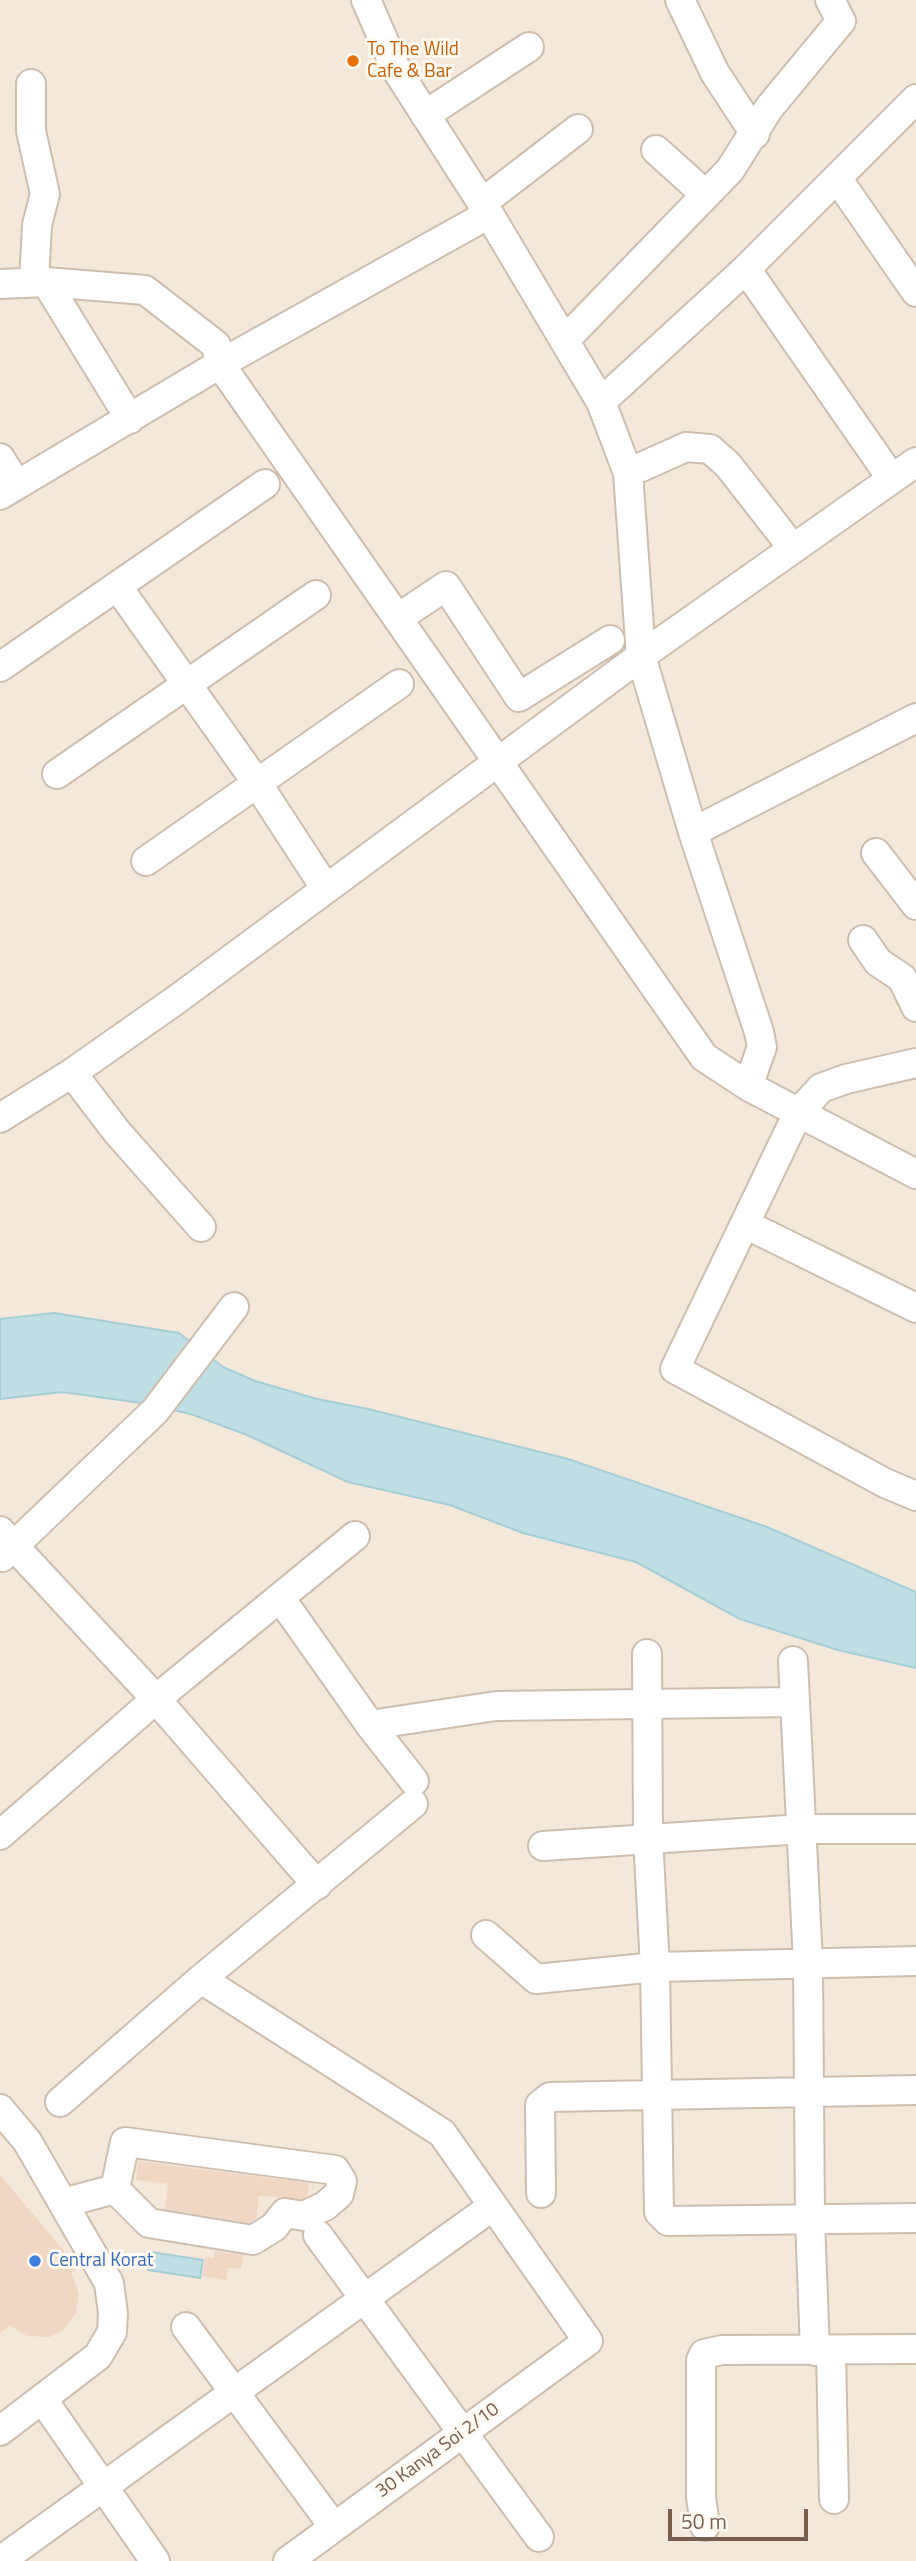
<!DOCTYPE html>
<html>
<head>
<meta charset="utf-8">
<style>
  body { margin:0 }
  #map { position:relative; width:916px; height:2561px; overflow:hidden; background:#fcf6eb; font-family:"Titillium Web",sans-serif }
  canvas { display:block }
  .scale { position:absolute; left:668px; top:2509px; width:140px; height:32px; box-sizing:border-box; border:4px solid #775e4e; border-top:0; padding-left:9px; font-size:21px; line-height:24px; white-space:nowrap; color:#775e4e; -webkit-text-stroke:5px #fefaf2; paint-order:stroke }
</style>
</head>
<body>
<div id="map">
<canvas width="916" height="2561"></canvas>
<div class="scale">50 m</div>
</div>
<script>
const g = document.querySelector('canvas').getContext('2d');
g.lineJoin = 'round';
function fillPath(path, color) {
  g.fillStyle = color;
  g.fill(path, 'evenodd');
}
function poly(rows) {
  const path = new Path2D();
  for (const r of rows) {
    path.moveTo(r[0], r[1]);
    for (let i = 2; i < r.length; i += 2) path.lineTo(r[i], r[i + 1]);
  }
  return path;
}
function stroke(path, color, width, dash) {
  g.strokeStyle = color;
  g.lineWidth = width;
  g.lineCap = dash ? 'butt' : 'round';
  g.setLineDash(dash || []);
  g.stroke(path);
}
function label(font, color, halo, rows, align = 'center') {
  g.font = font + ' "Titillium Web",sans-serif';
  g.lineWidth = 6;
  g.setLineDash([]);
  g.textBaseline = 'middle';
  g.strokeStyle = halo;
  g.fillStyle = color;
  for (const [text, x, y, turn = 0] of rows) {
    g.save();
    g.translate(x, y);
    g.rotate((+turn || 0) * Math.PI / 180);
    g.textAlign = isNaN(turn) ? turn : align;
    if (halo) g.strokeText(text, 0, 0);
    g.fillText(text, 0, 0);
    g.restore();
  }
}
fillPath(poly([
  [0,0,916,0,916,2561,0,2561]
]), '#f3e8da');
const water = poly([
  [54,1313,179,1333,223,1367,255,1381,317,1399,368,1409,568,1459,767,1527,916,1592,916,1668,838,1650,740,1619,636,1562,523,1533,450,1505,348,1482,247,1435,191,1414,141,1403,62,1392,0,1399,0,1319,54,1313],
  [151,2252,203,2260,200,2278,148,2270,151,2252]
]);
fillPath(water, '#c0dfe5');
stroke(water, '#a6ced7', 2);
fillPath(poly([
  [138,2161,309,2183,308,2196,302,2199,259,2196,256,2219,250,2223,165,2209,168,2184,136,2180],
  [0,2175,64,2251,75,2270,71,2273,79,2294,76,2313,63,2330,50,2337,27,2336,10,2325,0,2333],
  [215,2251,243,2255,241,2269,228,2268,226,2280,202,2276,205,2257,214,2258]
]), '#f0d7c4');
const minor = poly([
  [366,0,396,69,489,214,601,402,628,473,686,447,710,449,728,465,792,547],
  [680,0,715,73,755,134],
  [31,84,31,131,45,194,37,225,34,282],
  [425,115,529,47],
  [656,150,706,195],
  [837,178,916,292],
  [482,203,578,129],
  [746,269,892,479],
  [46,282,130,419],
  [0,284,46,282,145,290,216,345,220,364,704,1057,748,1086,916,1174],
  [565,340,730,170,769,108,841,21,830,0],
  [601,402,746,269,916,99],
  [0,458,16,484],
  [628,473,641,656,693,832,759,1032,762,1047,748,1086],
  [0,495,220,364,489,214],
  [117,586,257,783,326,889],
  [398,618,446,586,519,697,610,640],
  [0,667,265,484],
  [57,774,316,595],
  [693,832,916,718],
  [876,853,916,905],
  [146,861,399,684],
  [863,940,878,962,902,978,916,1007],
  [916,1063,846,1079,821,1088,798,1113,675,1369,885,1483,916,1496],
  [72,1073,117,1132,201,1227],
  [0,1118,72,1073,176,1000,641,656,916,462],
  [745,1224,916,1308],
  [0,1531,156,1699,317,1885],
  [2,1557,155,1411,234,1307],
  [281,1599,370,1725,414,1781],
  [647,1654,648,1837,655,1967,659,2212,668,2221,916,2218],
  [793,1661,808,1963,810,2220,815,2351],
  [370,1725,496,1706,794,1702],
  [0,1835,156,1699,355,1536],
  [543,1846,803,1829,916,1829],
  [486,1935,536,1979,655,1967,916,1961],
  [201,1979,442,2133,588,2341,288,2561],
  [60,2102,201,1979,413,1804],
  [0,2109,27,2141,109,2283,113,2313,112,2332,98,2356,0,2431],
  [541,2193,540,2105,550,2097,916,2090],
  [63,2203,115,2189,125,2142,335,2170,342,2181,339,2194,325,2206,304,2216,285,2213,274,2227,253,2240,149,2223,115,2189],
  [318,2235,539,2537],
  [186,2327,334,2527],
  [831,2351,834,2499],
  [43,2400,155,2561],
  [705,2526,701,2497,701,2360,704,2354,722,2350,916,2349],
  [0,2561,493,2206]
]);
stroke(minor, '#cebeb0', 32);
stroke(minor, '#fff', 28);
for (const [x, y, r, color] of [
  [353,61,7,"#e8710a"],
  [35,2261,7,"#3f7fe0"]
]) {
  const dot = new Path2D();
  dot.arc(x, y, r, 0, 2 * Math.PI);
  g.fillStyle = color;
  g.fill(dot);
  stroke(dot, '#fefaf2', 2.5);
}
label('19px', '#c56008', '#fefaf2', [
  ["To The Wild",367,50],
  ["Cafe & Bar",367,72]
], 'left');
label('19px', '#366cbe', '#fefaf2', [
  ["Central Korat",49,2261]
], 'left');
label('19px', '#775e4e', '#fefaf2', [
  ["30 Kanya Soi 2/10",438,2451,-36]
]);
</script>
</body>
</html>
